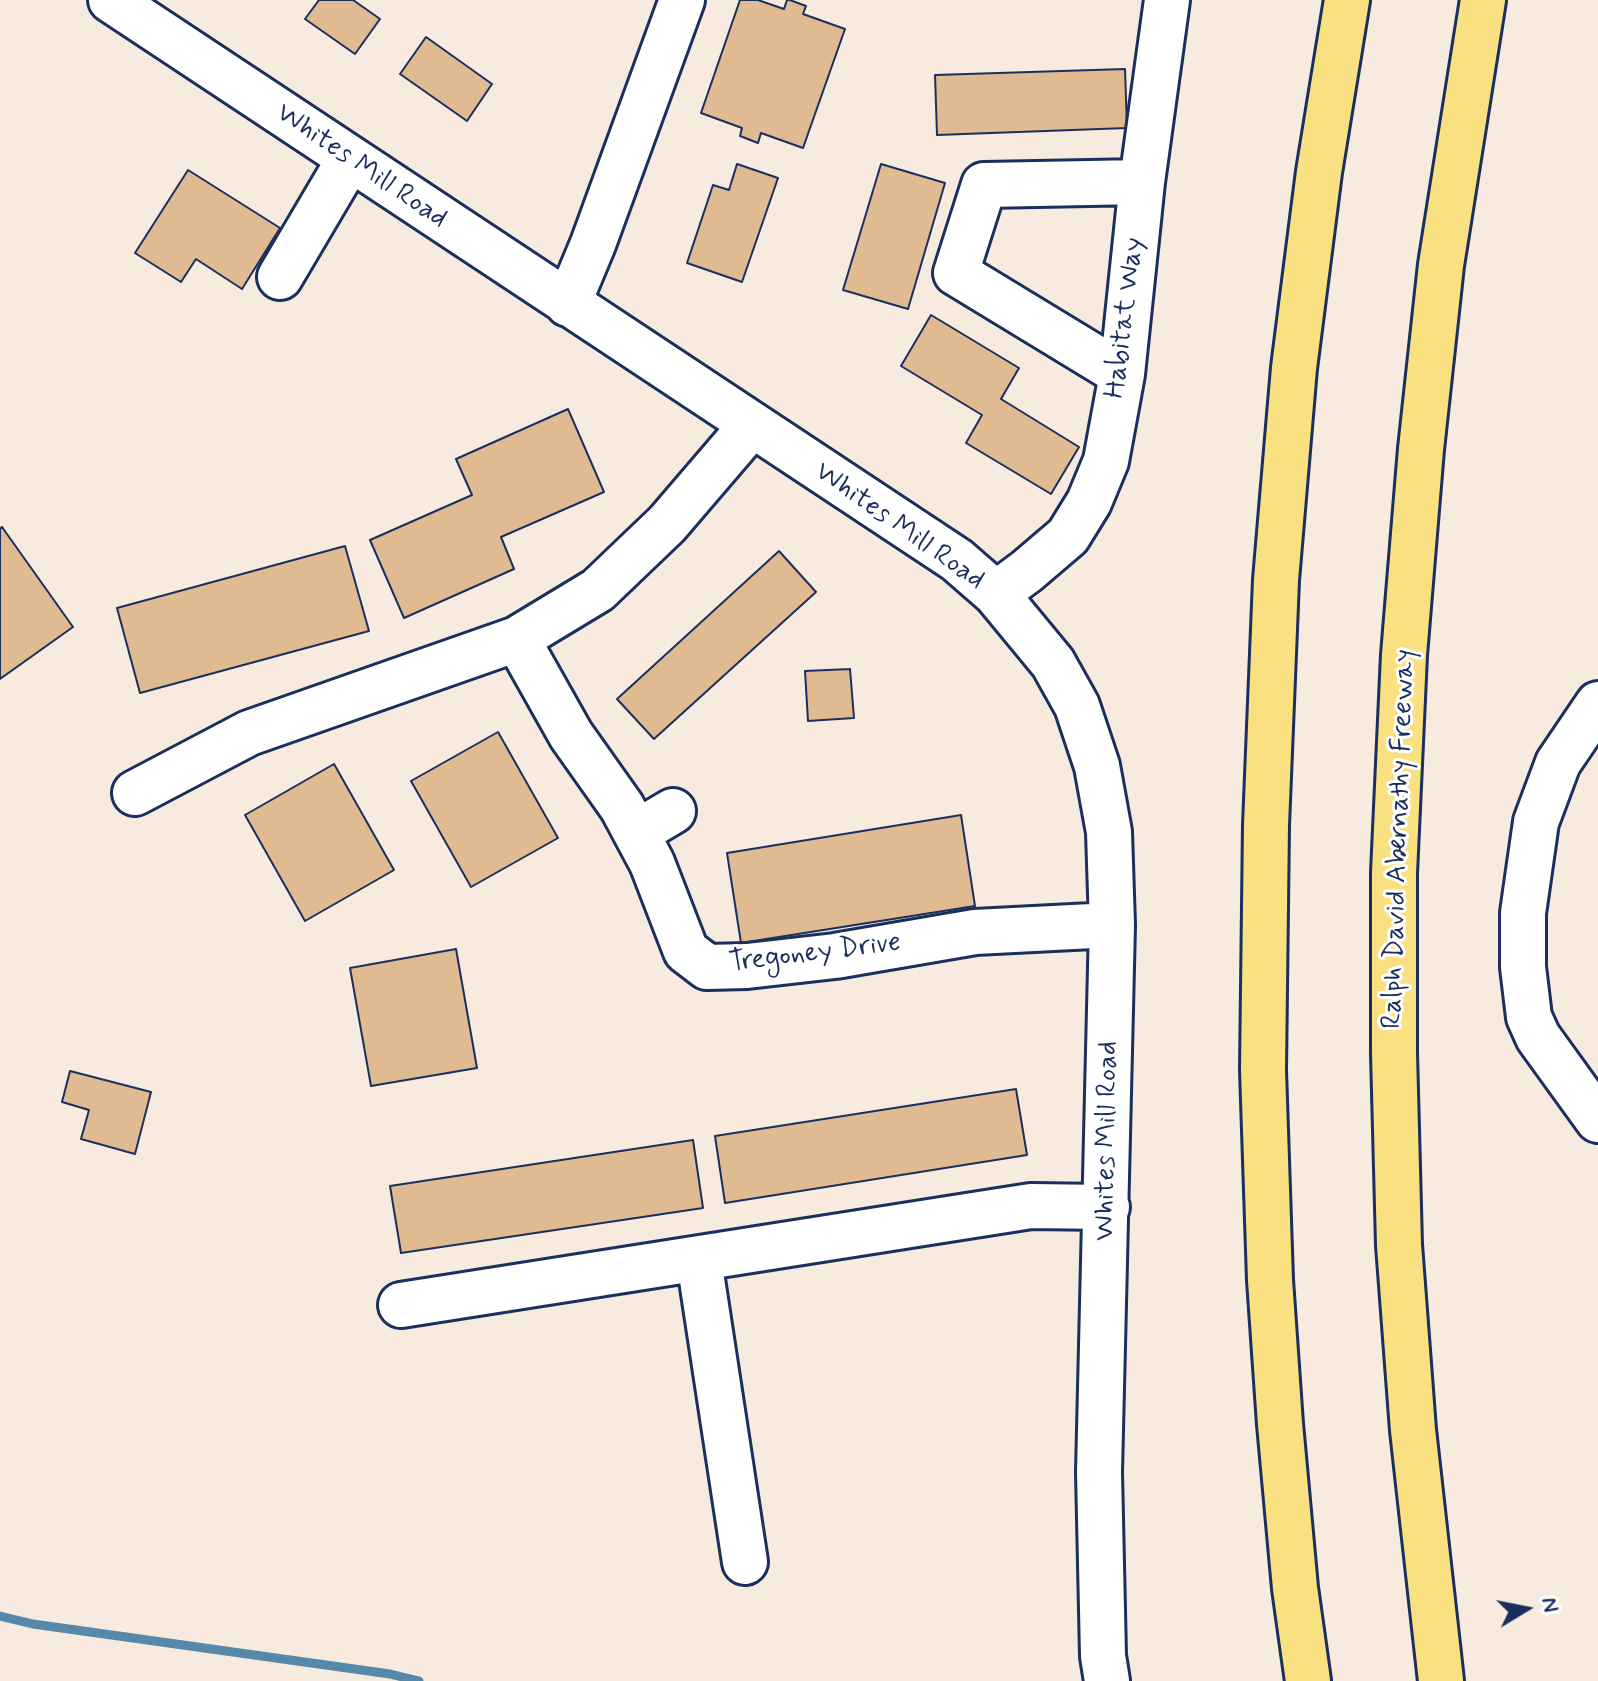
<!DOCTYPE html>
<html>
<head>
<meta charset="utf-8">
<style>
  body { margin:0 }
  #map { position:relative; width:1598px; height:1681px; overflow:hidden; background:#f6ebde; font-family:Mynerve,sans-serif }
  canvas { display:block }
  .north { position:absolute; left:1486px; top:1569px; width:80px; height:80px; -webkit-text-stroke:6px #fff; paint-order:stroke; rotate:80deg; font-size:22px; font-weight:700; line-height:32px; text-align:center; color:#1b2f5e }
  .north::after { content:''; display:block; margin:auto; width:28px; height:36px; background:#1b2f5e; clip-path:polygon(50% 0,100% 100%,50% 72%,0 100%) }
</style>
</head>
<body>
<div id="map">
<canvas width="1598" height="1681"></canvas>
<div class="north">N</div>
</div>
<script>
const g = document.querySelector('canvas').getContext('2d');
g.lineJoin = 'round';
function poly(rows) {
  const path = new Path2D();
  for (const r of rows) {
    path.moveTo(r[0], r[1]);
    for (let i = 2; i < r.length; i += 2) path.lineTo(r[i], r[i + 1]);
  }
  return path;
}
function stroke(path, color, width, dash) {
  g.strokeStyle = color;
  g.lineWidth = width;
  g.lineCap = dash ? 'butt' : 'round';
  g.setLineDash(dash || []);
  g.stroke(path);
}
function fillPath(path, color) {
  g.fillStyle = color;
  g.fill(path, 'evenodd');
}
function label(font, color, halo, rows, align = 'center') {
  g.font = font + ' Mynerve,sans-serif';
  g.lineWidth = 6;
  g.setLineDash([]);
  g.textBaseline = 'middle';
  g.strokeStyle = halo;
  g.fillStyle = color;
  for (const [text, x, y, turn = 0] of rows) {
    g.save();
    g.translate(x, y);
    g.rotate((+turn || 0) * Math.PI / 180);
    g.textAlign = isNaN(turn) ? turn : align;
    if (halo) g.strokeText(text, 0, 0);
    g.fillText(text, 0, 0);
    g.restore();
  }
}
stroke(poly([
  [0,1616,33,1624,390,1674,419,1681]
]), '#5688ab', 9);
const building = poly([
  [319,0,353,0,380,19,355,54,305,19,319,0],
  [740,0,758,0,784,9,787,0,790,0,806,6,803,14,845,29,803,148,761,133,758,143,740,136,742,128,701,113,740,0],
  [426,37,492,84,467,121,400,74,426,37],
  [1125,69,1127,128,937,135,935,75,1125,69],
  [737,164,778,178,742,282,687,263,713,185,729,190,737,164],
  [881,164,945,183,908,309,843,290,881,164],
  [188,170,280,228,242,289,196,259,181,282,135,253,188,170],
  [931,315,1019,368,1001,399,1079,447,1051,494,966,443,982,415,901,366,931,315],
  [568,409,604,492,501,537,514,569,404,618,370,540,472,495,456,459,568,409],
  [2,527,73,627,0,679,0,529,2,527],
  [345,546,369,631,140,693,117,608,345,546],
  [779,551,816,592,654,739,617,699,779,551],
  [850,669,854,718,808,721,805,671,850,669],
  [498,732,558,838,471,887,411,781,498,732],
  [334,764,394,870,305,921,245,815,334,764],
  [961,815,975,906,741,943,727,853,961,815],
  [456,949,477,1068,371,1086,350,968,456,949],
  [70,1071,151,1092,135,1154,81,1139,89,1110,62,1102,70,1071],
  [1016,1089,1027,1155,725,1203,715,1136,1016,1089],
  [693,1140,703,1208,401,1253,390,1186,693,1140]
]);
fillPath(building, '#e0bb91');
stroke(building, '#1b2f5e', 2);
const minor = poly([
  [111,0,957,560,996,594,1053,663,1077,706,1097,766,1109,832,1112,925,1099,1472,1103,1656,1107,1681],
  [280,277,349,160],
  [568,304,593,244,682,0],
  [1122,374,956,273,984,185,1142,182],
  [996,594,1027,571,1068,536,1089,502,1106,461,1122,374,1142,182,1167,0],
  [517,639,571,735,622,807,652,863,686,951,707,967,747,966,835,956,975,932,1112,925],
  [1598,704,1558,763,1536,822,1523,913,1523,967,1529,1017,1538,1037,1598,1120],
  [135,793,249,733,517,639,598,590,667,524,751,426],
  [636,833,673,811],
  [699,1260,745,1562],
  [401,1305,1031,1206,1107,1207]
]);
const highway = poly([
  [1308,1681,1295,1588,1280,1424,1270,1280,1263,1070,1266,825,1276,580,1294,368,1319,172,1347,0],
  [1441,1681,1413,1430,1399,1245,1394,1053,1394,873,1404,655,1421,449,1441,265,1483,0]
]);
stroke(minor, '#1b2f5e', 50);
stroke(highway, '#1b2f5e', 50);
stroke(minor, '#fff', 44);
stroke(highway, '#f9e181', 44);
label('28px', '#1b2f5e', '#fff', [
  ["Whites Mill Road",361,167,34],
  ["Habitat Way",1126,318,-83],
  ["Whites Mill Road",899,527,35],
  ["Ralph David Abernathy Freeway",1400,839,-88],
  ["Tregoney Drive",815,954,-7],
  ["Whites Mill Road",1108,1141,-89]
]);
</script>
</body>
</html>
